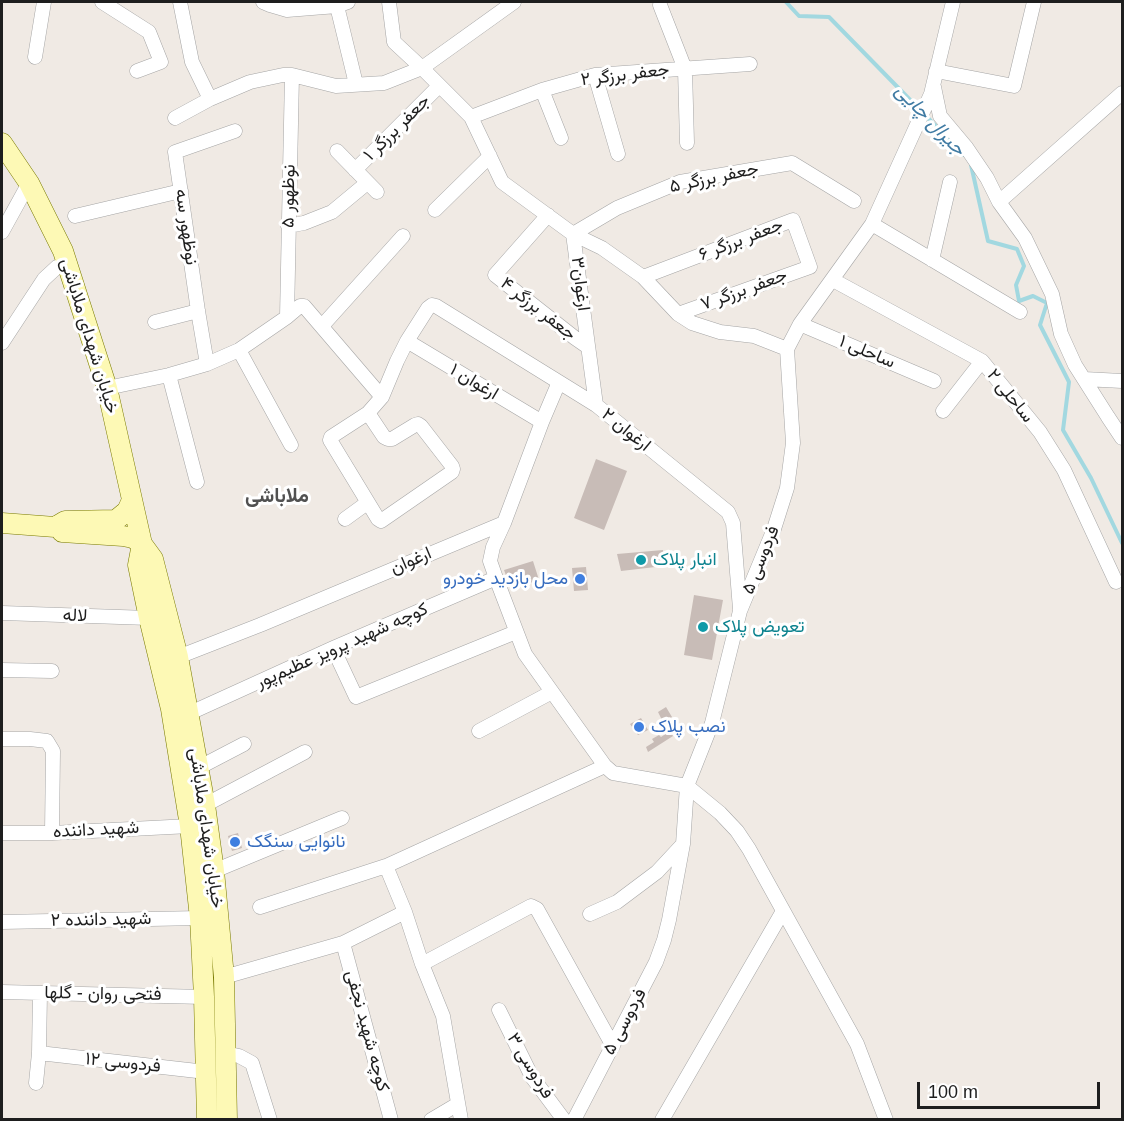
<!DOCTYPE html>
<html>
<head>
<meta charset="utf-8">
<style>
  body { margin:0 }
  #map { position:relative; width:1124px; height:1121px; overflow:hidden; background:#f0eae4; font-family:Helvetica,sans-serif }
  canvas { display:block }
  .frame { position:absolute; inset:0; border:3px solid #1e1e1e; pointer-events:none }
  .scale { position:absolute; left:917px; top:1082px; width:183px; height:27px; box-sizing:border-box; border:3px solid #1e1e1e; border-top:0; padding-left:8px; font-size:18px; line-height:21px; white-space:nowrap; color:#1e1e1e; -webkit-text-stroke:4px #fff; paint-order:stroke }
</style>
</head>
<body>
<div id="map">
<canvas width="1124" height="1121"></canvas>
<div class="frame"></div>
<div class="scale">100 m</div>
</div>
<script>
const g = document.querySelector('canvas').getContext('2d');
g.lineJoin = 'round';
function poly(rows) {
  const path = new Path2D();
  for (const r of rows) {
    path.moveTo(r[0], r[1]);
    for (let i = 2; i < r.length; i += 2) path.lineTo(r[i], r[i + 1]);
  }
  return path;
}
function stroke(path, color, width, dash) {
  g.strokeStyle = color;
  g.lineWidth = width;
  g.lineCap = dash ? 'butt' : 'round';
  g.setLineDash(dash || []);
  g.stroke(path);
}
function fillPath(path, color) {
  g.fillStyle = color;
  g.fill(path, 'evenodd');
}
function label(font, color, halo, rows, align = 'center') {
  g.font = font + ' Helvetica,Vazirmatn,sans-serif';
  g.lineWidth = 6;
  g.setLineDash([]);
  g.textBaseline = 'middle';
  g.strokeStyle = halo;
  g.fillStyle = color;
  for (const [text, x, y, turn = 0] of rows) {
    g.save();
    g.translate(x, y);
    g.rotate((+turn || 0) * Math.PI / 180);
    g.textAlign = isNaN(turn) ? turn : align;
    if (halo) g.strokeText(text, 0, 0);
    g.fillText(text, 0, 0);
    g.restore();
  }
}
stroke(poly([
  [786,2,799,16,829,17,920,110],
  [925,115,964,155],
  [971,165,988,241,1017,249,1024,266,1016,285,1019,301,1033,296,1047,303,1040,325,1069,382,1063,430,1091,478,1122,543]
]), '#a2d8e0', 4);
fillPath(poly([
  [596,459,627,471,604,530,574,518],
  [663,550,664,566,621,571,617,554],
  [533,561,539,580,511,589,504,570],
  [586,567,588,590,574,591,572,568],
  [694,595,723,600,712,660,684,655],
  [666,707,672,717,663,722,658,712],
  [641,718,648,730,638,735,630,724],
  [670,731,673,736,648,752,646,747,654,742,652,739,659,735,661,737],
  [238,833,242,848,232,851,228,836]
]), '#c8bcb7');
const street = poly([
  [102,2,149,32,161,62,137,71],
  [180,2,192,62,210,99],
  [263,2,270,5,287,10,337,6,348,2],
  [389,2,394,42,422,68,471,117,502,182,573,234,602,248,643,277,678,314,692,323,720,332,754,336,787,349],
  [660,5,685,69,687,143],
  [337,6,356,84],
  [35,57,44,2],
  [936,71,1014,86,1034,2],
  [595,75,618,154],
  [934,87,940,116,966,147,987,178,999,202,1025,238,1052,294,1061,334,1075,365,1108,417,1122,438],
  [542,90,561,138],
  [471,117,542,90,595,75,750,64],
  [175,118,210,99,250,82,283,75,292,75,336,86,384,83,422,68,514,2],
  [337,151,377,192],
  [355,170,439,86],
  [999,202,1122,93],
  [435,210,490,156],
  [548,215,495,275,575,338,588,347],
  [75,216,181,191],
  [872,224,1020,312],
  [288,226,304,223,332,212,367,183],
  [2,232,29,183],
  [573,234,617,208,680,182,792,163,854,201],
  [573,234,596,405],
  [932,260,950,182],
  [643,277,793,220,810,267,678,314],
  [833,280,982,361,1040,432,1064,470,1116,582],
  [287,317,292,75],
  [155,322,198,311],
  [800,324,934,381],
  [322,326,403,236],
  [407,341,542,422],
  [2,343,44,279,57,267,67,263],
  [239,350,291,445],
  [207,364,198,311,175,152,235,131],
  [169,375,197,482],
  [1084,379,1122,381],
  [559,382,542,422,504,523,493,547,490,561,496,578,525,654,605,766],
  [107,388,169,375,207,364,239,350,287,317,300,306,304,306,382,397,397,361,407,341,428,308,432,305,436,306,596,405,728,512,733,523,740,609],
  [943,411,982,361],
  [368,413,384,437,388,439,392,439,415,425,418,424,421,426,452,466,453,469,452,472,381,521,378,519,330,440,331,437,368,413,382,397],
  [345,519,367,503],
  [2,613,149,618],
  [333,648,356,697,516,632],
  [178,657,260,625,504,523],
  [2,670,52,671],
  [190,713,333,648,496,578],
  [479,731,552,692],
  [2,739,30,739,47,741,53,751,52,833],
  [198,768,244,744],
  [205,805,305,752],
  [2,833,52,833,190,826],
  [214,871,342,818],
  [260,907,386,866,605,766,613,773,687,786,720,813,737,831,749,849,857,1044,886,1120],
  [405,912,422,964,443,1016,461,1120],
  [590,914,617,902,657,872,683,844],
  [2,922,200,918],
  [343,943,391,1120],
  [422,964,531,906,537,909,613,1046],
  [224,977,343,943,405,912,386,866],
  [2,992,204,997],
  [499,1010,532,1077,564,1120],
  [39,1053,206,1072],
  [225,1053,239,1056,252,1063,270,1120],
  [36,1083,39,1053,40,993],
  [431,1120,458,1104],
  [574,1120,656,962,664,940,669,920,683,844,687,786,712,723,740,611,774,529,787,488,793,443,787,349,800,324,872,224,931,94,953,2],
  [662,1120,783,911]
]);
const secondary = poly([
  [2,143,29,183,63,251,107,388,142,544,153,559,178,657,205,805,214,871,224,977,227,1120],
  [2,523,55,527,65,521,116,520,127,511,132,500],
  [62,532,123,536,133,538,142,544],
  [142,544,138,565,149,618,171,709,190,826,200,918,204,997,207,1120]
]);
stroke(street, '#a5a5a5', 15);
stroke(secondary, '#797a00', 21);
stroke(street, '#fff', 14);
stroke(secondary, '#fdf9b5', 20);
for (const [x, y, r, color] of [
  [641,560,6,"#0f9aa8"],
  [580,579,6,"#3f7fe0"],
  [703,627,6,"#0f9aa8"],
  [639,727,6,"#3f7fe0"],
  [235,842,6,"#3f7fe0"]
]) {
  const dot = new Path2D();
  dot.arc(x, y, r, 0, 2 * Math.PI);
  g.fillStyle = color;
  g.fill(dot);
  stroke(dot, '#fff', 2);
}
label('18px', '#1e1e1e', '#fff', [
  ["جعفر برزگر ۲",625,75,-7],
  ["جعفر برزگر ۱",397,128,-45],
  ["جعفر برزگر ۵",714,178,-12],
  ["نوظهور ۵",289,196,-89],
  ["نوظهور سه",186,227,82],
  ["جعفر برزگر ۶",741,240,-21],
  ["ارغوان۳",580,284,83],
  ["جعفر برزگر ۷",744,290,-20],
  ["جعفر برزگر ۴",538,309,38],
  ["خیابان شهدای ملاباشی",89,336,73],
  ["ساحلی ۱",867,352,23],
  ["ارغوان ۱",474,382,31],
  ["ساحلی ۲",1010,396,51],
  ["ارغوان ۲",626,430,39],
  ["فردوسی ۵",761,560,-68],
  ["ارغوان",411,561,-23],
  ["لاله",75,616,2],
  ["کوچه شهید پرویز عظیم‌پور",342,646,-24],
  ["خیابان شهدای ملاباشی",206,828,82],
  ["شهید داننده",96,830,-3],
  ["شهید داننده ۲",101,920,-1],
  ["فتحی روان - گلها",103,994,1],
  ["فردوسی ۵",625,1022,-62],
  ["کوچه شهید نجفی",367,1031,75],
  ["فردوسی ۱۲",123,1063,6],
  ["فردوسی ۳",530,1066,59]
]);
label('18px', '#0d838f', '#fff', [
  ["انبار پلاک",653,560],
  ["تعویض پلاک",715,627]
], 'left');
label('18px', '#366cbe', '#fff', [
  ["محل بازدید خودرو",568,579,"right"],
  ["نصب پلاک",651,727],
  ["نانوایی سنگک",247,842]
], 'left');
label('italic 20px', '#407ba3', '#fff', [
  ["جیرال چایی",930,120,46]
]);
label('bold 20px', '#515151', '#fff', [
  ["ملاباشی",277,496]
]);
</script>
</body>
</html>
